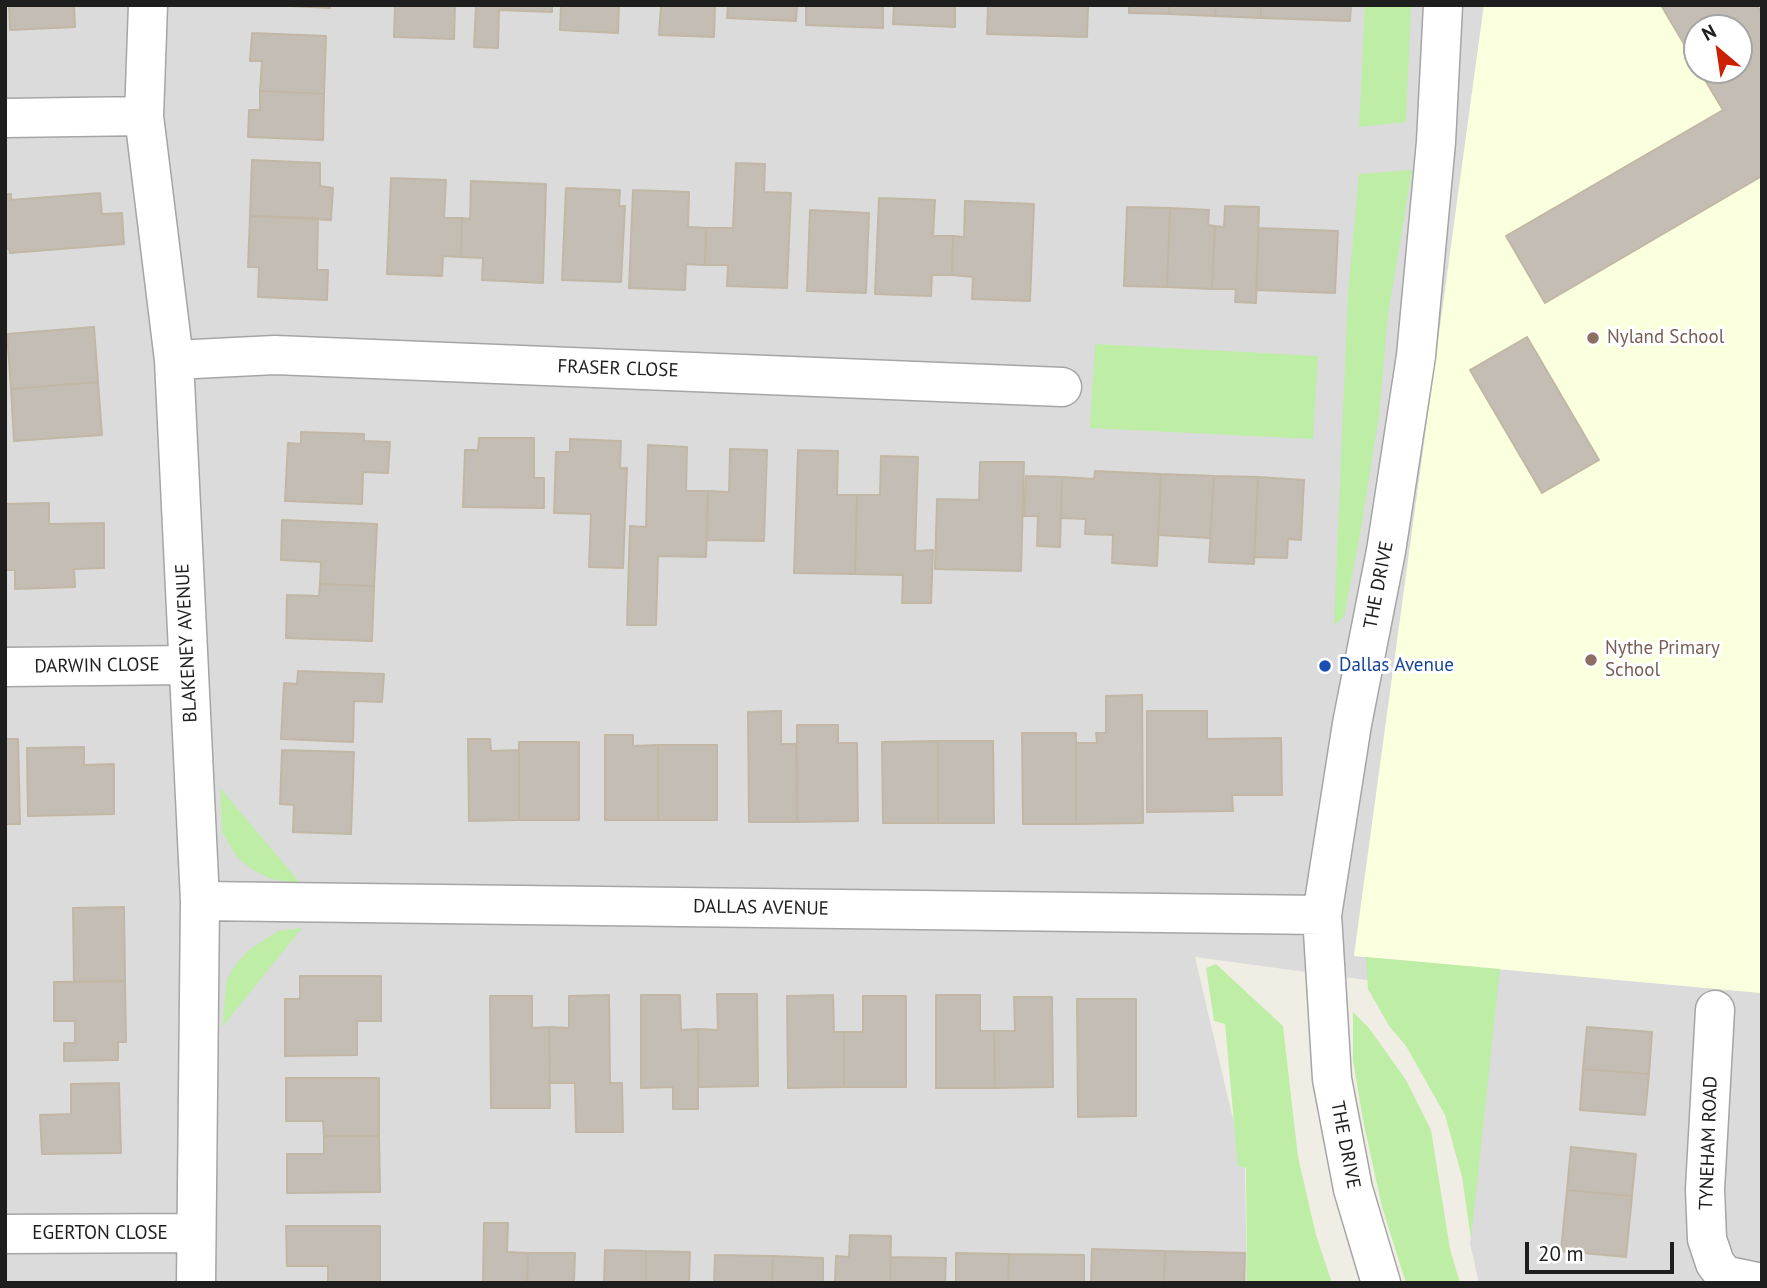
<!DOCTYPE html>
<html>
<head>
<meta charset="utf-8">
<style>
  body { margin:0 }
  #map { position:relative; width:1767px; height:1288px; overflow:hidden; background:#f0eee4; font-family:"PT Sans",sans-serif }
  canvas { display:block }
  .frame { position:absolute; inset:0; border:7px solid #1e1e1e; pointer-events:none }
  .north { position:absolute; left:1683px; top:14px; width:70px; height:70px; box-sizing:border-box; background:#fff; border:2px solid #a5a5a5; border-radius:50%; rotate:331deg; font-size:19px; font-weight:700; line-height:28px; text-align:center; color:#1e1e1e }
  .north::after { content:''; display:block; margin:auto; width:24px; height:32px; background:#cc2100; clip-path:polygon(50% 0,100% 100%,50% 72%,0 100%) }
  .scale { position:absolute; left:1525px; top:1242px; width:149px; height:32px; box-sizing:border-box; border:4px solid #1e1e1e; border-top:0; padding-left:9px; font-size:21px; line-height:24px; white-space:nowrap; color:#1e1e1e; -webkit-text-stroke:5px #fff; paint-order:stroke }
</style>
</head>
<body>
<div id="map">
<canvas width="1767" height="1288"></canvas>
<div class="frame"></div>
<div class="north">N</div>
<div class="scale">20 m</div>
</div>
<script>
const g = document.querySelector('canvas').getContext('2d');
g.lineJoin = 'round';
function fillPath(path, color) {
  g.fillStyle = color;
  g.fill(path, 'evenodd');
}
function poly(rows) {
  const path = new Path2D();
  for (const r of rows) {
    path.moveTo(r[0], r[1]);
    for (let i = 2; i < r.length; i += 2) path.lineTo(r[i], r[i + 1]);
  }
  return path;
}
function stroke(path, color, width, dash) {
  g.strokeStyle = color;
  g.lineWidth = width;
  g.lineCap = dash ? 'butt' : 'round';
  g.setLineDash(dash || []);
  g.stroke(path);
}
function label(font, color, halo, rows, align = 'center') {
  g.font = font + ' "PT Sans",sans-serif';
  g.lineWidth = 6;
  g.setLineDash([]);
  g.textBaseline = 'middle';
  g.strokeStyle = halo;
  g.fillStyle = color;
  for (const [text, x, y, turn = 0] of rows) {
    g.save();
    g.translate(x, y);
    g.rotate((+turn || 0) * Math.PI / 180);
    g.textAlign = isNaN(turn) ? turn : align;
    if (halo) g.strokeText(text, 0, 0);
    g.fillText(text, 0, 0);
    g.restore();
  }
}
fillPath(poly([
  [5,5,1484,5,1354,956,1762,993,1762,1283,1479,1283,1470,1244,1492,997,1195,957,1245,1170,1247,1283,5,1283]
]), '#dcdbdb');
fillPath(poly([
  [1484,5,1762,5,1762,993,1354,956],
  [1697,28,1739,28,1739,70,1697,70]
]), '#faffdd');
fillPath(poly([
  [1365,5,1411,5,1406,122,1359,127],
  [1412,170,1388,315,1379,416,1359,540,1344,617,1334,625,1348,293,1359,174],
  [1095,344,1318,356,1313,439,1090,428],
  [220,788,301,884,271,879,251,869,237,857,222,832],
  [302,928,222,1027,227,979,237,963,249,950,278,931],
  [1366,957,1500,969,1471,1239,1462,1177,1445,1115,1406,1046,1389,1026,1368,989],
  [1216,964,1283,1026,1298,1157,1316,1235,1332,1283,1247,1283,1246,1168,1238,1166,1225,1024,1214,1021,1206,968],
  [1353,1012,1369,1028,1406,1080,1431,1130,1450,1249,1460,1283,1406,1283,1382,1207,1363,1120,1353,1060]
]), '#beeda6');
const building = poly([
  [9,5,74,5,75,27,10,30,9,5],
  [269,5,330,5,330,8,269,5],
  [395,5,455,5,454,39,394,37,395,5],
  [476,5,552,5,552,12,499,10,498,48,474,47,476,5],
  [561,5,619,5,618,33,560,30,561,5],
  [661,5,715,5,714,37,659,35,661,5],
  [728,5,797,5,796,21,727,18,728,5],
  [806,5,883,5,883,28,806,25,806,5],
  [894,5,955,5,955,27,893,24,894,5],
  [988,5,1088,5,1087,37,987,34,988,5],
  [1129,5,1169,5,1169,14,1129,13,1129,5],
  [1169,5,1216,5,1215,16,1169,14,1169,5],
  [1216,5,1261,5,1261,18,1215,16,1216,5],
  [1261,5,1351,5,1350,21,1261,18,1261,5],
  [1661,5,1757,5,1762,14,1762,176,1545,303,1506,236,1723,110,1699,70,1739,70,1739,28,1697,28,1697,66,1661,5],
  [252,33,326,36,324,94,260,91,262,61,250,61,252,33],
  [260,91,324,94,323,140,248,137,249,110,260,110,260,91],
  [252,160,320,163,320,186,333,188,331,220,250,216,252,160],
  [736,163,765,164,764,192,791,193,787,288,727,286,728,265,705,265,706,228,733,228,736,163],
  [391,178,446,180,444,218,462,218,461,257,443,256,442,276,387,274,391,178],
  [471,181,546,184,543,283,482,280,483,258,461,257,462,218,470,219,471,181],
  [566,188,620,190,619,206,625,206,621,282,562,280,566,188],
  [633,190,689,192,688,227,706,228,705,265,686,264,685,290,629,288,633,190],
  [100,193,102,214,122,213,124,244,10,253,9,248,5,249,5,194,11,194,11,200,100,193],
  [879,198,935,200,933,236,953,236,952,275,932,275,931,296,875,294,879,198],
  [965,201,1034,204,1030,301,972,299,973,277,952,275,953,236,964,237,965,201],
  [1225,206,1259,207,1256,303,1235,302,1236,289,1212,289,1215,226,1224,227,1225,206],
  [1127,207,1170,208,1167,287,1124,286,1127,207],
  [1170,208,1209,210,1208,225,1215,226,1212,289,1167,287,1170,208],
  [810,210,869,213,866,293,807,291,810,210],
  [250,216,318,218,317,270,328,270,327,300,258,297,259,267,248,267,250,216],
  [1259,228,1338,231,1335,293,1256,290,1259,228],
  [94,327,98,382,11,389,7,334,94,327],
  [1527,337,1599,460,1542,493,1470,370,1527,337],
  [98,382,102,435,14,441,11,389,98,382],
  [301,432,364,434,364,441,390,442,388,473,363,472,362,504,285,501,288,443,301,444,301,432],
  [479,438,534,438,534,478,544,478,544,508,463,507,465,450,478,450,479,438],
  [570,439,621,441,620,468,627,468,623,568,589,567,591,514,554,513,556,452,570,452,570,439],
  [648,445,687,447,686,491,708,491,706,557,658,556,656,625,627,625,630,526,646,527,648,445],
  [730,449,767,450,764,541,707,540,708,491,729,492,730,449],
  [798,450,838,451,837,495,857,495,855,574,794,573,798,450],
  [881,456,918,457,915,551,933,550,931,603,902,603,903,575,855,574,857,495,880,495,881,456],
  [980,462,1024,462,1021,571,935,569,937,499,979,500,980,462],
  [1095,471,1161,474,1157,566,1112,563,1113,535,1085,534,1086,519,1061,518,1062,477,1094,479,1095,471],
  [1161,474,1214,476,1210,538,1158,535,1161,474],
  [1026,476,1062,477,1060,547,1037,546,1038,516,1024,516,1026,476],
  [1214,476,1258,477,1254,564,1209,562,1214,476],
  [1258,477,1304,480,1301,540,1288,539,1287,558,1254,557,1258,477],
  [49,503,49,524,104,523,104,568,74,569,75,587,15,589,15,570,5,570,5,504,49,503],
  [282,520,377,524,374,586,320,584,321,562,281,560,282,520],
  [320,584,374,586,372,641,286,638,287,595,319,596,320,584],
  [298,671,384,674,382,702,354,701,353,742,281,739,284,683,297,684,298,671],
  [1142,695,1143,823,1076,824,1076,743,1097,743,1096,733,1106,733,1106,696,1142,695],
  [781,711,781,744,796,744,797,822,749,822,748,712,781,711],
  [1147,711,1207,711,1207,739,1281,738,1282,795,1232,795,1233,811,1147,812,1147,711],
  [797,725,838,725,838,743,857,743,858,821,797,822,797,725],
  [1022,733,1076,733,1076,824,1023,824,1022,733],
  [605,735,633,735,633,746,658,745,658,820,605,820,605,735],
  [5,739,18,739,20,824,5,824,5,739],
  [468,739,490,739,491,751,519,750,519,820,469,821,468,739],
  [938,741,993,741,994,823,938,823,938,741],
  [938,741,938,823,883,823,882,742,938,741],
  [519,742,579,742,579,820,519,820,519,742],
  [658,745,717,745,717,820,658,820,658,745],
  [84,747,84,765,114,764,114,814,28,816,27,748,84,747],
  [282,750,354,752,351,834,293,832,294,805,280,804,282,750],
  [124,907,125,981,74,982,73,908,124,907],
  [300,976,381,976,381,1021,357,1021,357,1055,285,1056,285,999,300,999,300,976],
  [125,981,126,1042,118,1042,118,1060,64,1061,64,1043,75,1043,75,1021,54,1021,54,982,125,981],
  [717,994,757,994,758,1086,699,1087,698,1029,718,1030,717,994],
  [609,995,610,1083,622,1083,623,1132,576,1132,575,1083,550,1083,549,1027,569,1028,569,996,609,995],
  [641,995,680,995,681,1030,698,1029,698,1109,673,1109,673,1087,641,1088,641,995],
  [833,995,834,1032,844,1032,844,1087,788,1088,787,996,833,995],
  [936,995,980,995,980,1031,994,1031,995,1088,936,1088,936,995],
  [490,996,532,996,532,1028,549,1027,550,1108,491,1108,490,996],
  [863,996,906,996,906,1087,844,1087,844,1032,863,1032,863,996],
  [1014,997,1052,997,1053,1087,995,1088,994,1031,1015,1031,1014,997],
  [1077,999,1136,999,1136,1116,1078,1117,1077,999],
  [1587,1027,1652,1032,1649,1074,1583,1069,1587,1027],
  [1583,1069,1649,1074,1645,1115,1580,1110,1583,1069],
  [286,1078,379,1078,379,1136,324,1136,323,1121,286,1121,286,1078],
  [119,1083,121,1153,42,1154,40,1115,71,1114,71,1084,119,1083],
  [324,1136,379,1136,380,1192,287,1193,287,1154,324,1154,324,1136],
  [1571,1147,1636,1154,1632,1196,1567,1190,1571,1147],
  [1567,1190,1632,1196,1626,1257,1561,1251,1567,1190],
  [484,1223,508,1223,507,1252,528,1253,527,1283,483,1283,484,1223],
  [286,1226,380,1226,380,1283,328,1283,328,1266,287,1266,286,1226],
  [850,1235,891,1236,890,1283,835,1283,836,1256,849,1257,850,1235],
  [1092,1249,1165,1251,1164,1283,1091,1283,1092,1249],
  [605,1250,646,1251,646,1283,604,1283,605,1250],
  [646,1251,690,1252,689,1283,646,1283,646,1251],
  [1165,1251,1245,1253,1244,1283,1164,1283,1165,1251],
  [528,1253,575,1253,574,1283,527,1283,528,1253],
  [956,1253,1009,1254,1008,1283,956,1283,956,1253],
  [1009,1254,1084,1255,1084,1283,1008,1283,1009,1254],
  [715,1255,773,1256,772,1283,714,1283,715,1255],
  [773,1256,823,1258,823,1283,772,1283,773,1256],
  [891,1257,946,1258,945,1283,890,1283,891,1257]
]);
fillPath(building, '#c4bdb3');
stroke(building, '#c2b7a5', 2);
const minor = poly([
  [148,5,144,116,174,360,200,901,196,1283],
  [5,118,144,116],
  [174,360,275,355,1062,387],
  [5,667,188,665],
  [200,901,1322,915],
  [1715,1010,1705,1189,1707,1239,1715,1263,1724,1275,1762,1283],
  [5,1234,194,1233],
  [1381,1283,1353,1189,1332,1079,1322,915,1352,724,1386,551,1416,356,1436,142,1443,5]
]);
stroke(minor, '#a5a5a5', 41);
stroke(minor, '#fff', 38);
for (const [x, y, r, color] of [
  [1593,338,7,"#8d6e63"],
  [1591,660,7,"#8d6e63"],
  [1325,666,7,"#1a4fb4"]
]) {
  const dot = new Path2D();
  dot.arc(x, y, r, 0, 2 * Math.PI);
  g.fillStyle = color;
  g.fill(dot);
  stroke(dot, '#fff', 2.5);
}
label('19px', '#785e54', '#fff', [
  ["Nyland School",1607,338],
  ["Nythe Primary",1605,649],
  ["School",1605,671]
], 'left');
label('19px', '#1e1e1e', '#fff', [
  ["FRASER CLOSE",618,369,2],
  ["THE DRIVE",1379,585,-79],
  ["BLAKENEY AVENUE",187,643,-93],
  ["DARWIN CLOSE",97,666,-1],
  ["DALLAS AVENUE",761,908,1],
  ["TYNEHAM ROAD",1709,1143,-88],
  ["THE DRIVE",1345,1145,79],
  ["EGERTON CLOSE",100,1234]
]);
label('19px', '#164399', '#fff', [
  ["Dallas Avenue",1339,666]
], 'left');
</script>
</body>
</html>
